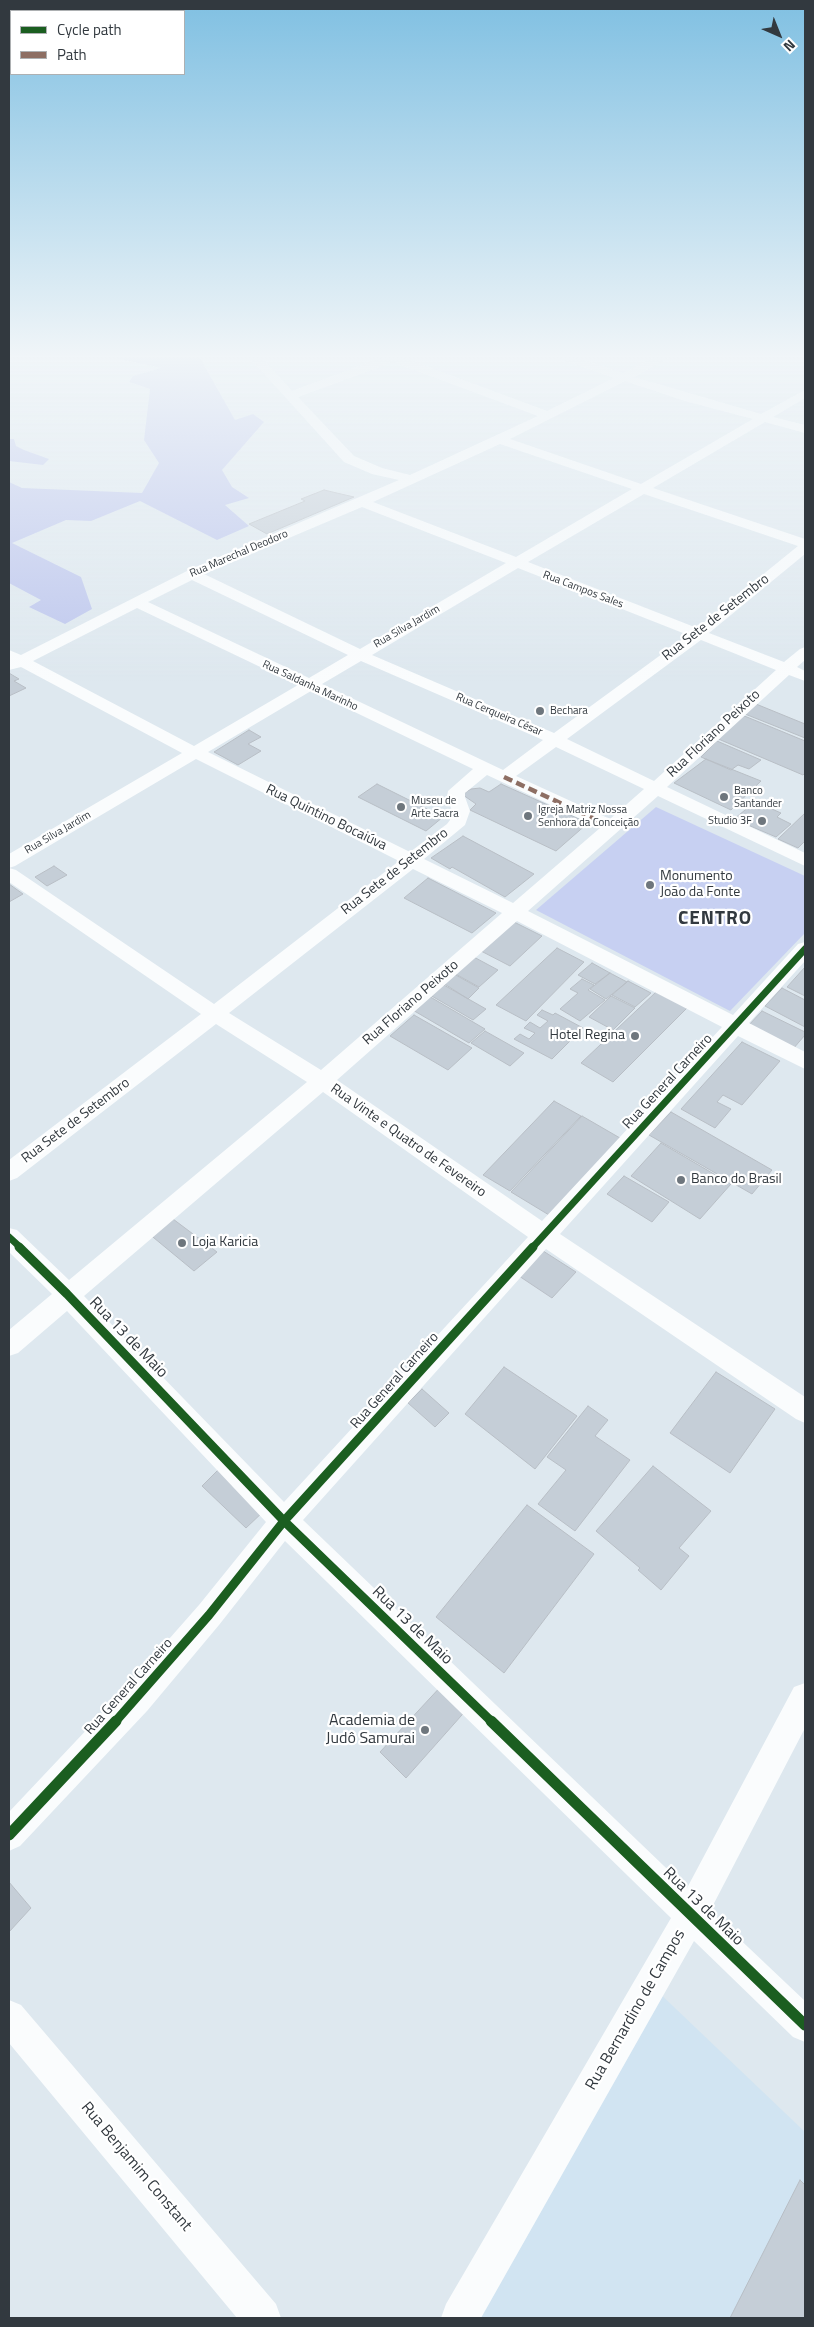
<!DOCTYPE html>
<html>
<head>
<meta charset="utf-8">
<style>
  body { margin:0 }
  #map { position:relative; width:814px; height:2327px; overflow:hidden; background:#dee8ef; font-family:"Titillium Web",sans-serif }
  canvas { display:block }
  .frame { position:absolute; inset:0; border:10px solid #32393f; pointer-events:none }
  .legend { position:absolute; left:10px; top:10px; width:175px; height:65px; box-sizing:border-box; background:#fff; border:1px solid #adb0b2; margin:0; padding:6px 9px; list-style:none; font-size:15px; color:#32393f }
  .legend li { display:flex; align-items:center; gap:10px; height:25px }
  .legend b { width:25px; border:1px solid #adb0b2 }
  .north { position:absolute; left:754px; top:10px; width:50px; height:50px; -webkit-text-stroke:4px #fff; paint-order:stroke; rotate:136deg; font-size:14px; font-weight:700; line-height:20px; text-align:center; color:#32393f }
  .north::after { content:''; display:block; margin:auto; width:18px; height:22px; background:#32393f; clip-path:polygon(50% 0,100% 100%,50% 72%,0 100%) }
</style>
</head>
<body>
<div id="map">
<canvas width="814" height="2327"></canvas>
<div class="frame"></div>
<ul class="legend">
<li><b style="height:6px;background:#1b5e20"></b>Cycle path</li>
<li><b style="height:6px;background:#8d6e63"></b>Path</li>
</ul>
<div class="north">N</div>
</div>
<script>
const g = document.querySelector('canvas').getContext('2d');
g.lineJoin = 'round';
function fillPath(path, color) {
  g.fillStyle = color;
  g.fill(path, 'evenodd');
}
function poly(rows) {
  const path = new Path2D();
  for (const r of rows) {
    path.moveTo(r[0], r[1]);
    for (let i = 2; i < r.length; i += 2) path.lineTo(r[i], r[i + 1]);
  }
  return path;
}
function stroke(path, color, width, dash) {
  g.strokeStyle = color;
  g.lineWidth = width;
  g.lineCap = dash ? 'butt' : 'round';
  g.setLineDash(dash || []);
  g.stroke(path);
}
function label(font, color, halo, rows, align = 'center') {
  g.font = font + ' "Titillium Web",sans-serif';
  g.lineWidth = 4.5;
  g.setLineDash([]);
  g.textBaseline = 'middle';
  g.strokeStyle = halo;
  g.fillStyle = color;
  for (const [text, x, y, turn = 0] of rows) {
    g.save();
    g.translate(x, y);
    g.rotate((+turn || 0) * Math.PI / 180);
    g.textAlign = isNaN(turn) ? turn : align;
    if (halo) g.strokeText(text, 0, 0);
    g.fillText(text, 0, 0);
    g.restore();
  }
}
fillPath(poly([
  [654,1988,805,2132,805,2318,467,2318]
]), '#d1e4f2');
fillPath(poly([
  [656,807,805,876,805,933,730,1011,536,910]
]), '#c7d0f2');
fillPath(poly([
  [116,358,200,358,235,420,253,414,264,422,222,470,232,487,249,498,225,505,249,526,217,540,140,501,91,521,66,520,12,543,81,577,92,609,65,624,29,607,41,600,9,583,9,482,22,488,142,493,159,463,144,440,150,389,129,382,133,376,161,368],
  [9,439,14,439,16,446,24,450,49,459,43,465,9,461]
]), '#bcc5ed');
const building = poly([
  [324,490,354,497,267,534,249,524,305,501,301,499,324,490],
  [9,673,19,679,14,681,26,688,9,696,9,673],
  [756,704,805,724,805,738,745,714,756,704],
  [742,715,805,741,805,773,803,775,716,738,742,715],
  [249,730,261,737,248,744,261,751,238,765,214,752,249,730],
  [717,741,761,760,749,769,738,765,731,770,701,757,717,741],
  [706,759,761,781,731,810,674,783,706,759],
  [377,784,443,817,426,831,358,797,377,784],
  [501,784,588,823,556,851,470,810,476,804,463,795,466,792,471,789,480,788,489,792,501,784],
  [750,806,759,810,765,806,781,813,777,817,791,824,776,837,734,819,750,806],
  [805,813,805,841,798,848,778,839,805,813],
  [463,836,534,874,505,897,452,867,450,869,431,858,463,836],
  [54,866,67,875,47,886,35,877,54,866],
  [428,878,496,913,472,933,404,898,428,878],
  [9,884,23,894,9,902,9,884],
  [514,922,542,936,510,966,481,951,514,922],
  [557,948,584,962,526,1021,496,1005,557,948],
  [472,956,498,970,479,987,452,972,472,956],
  [592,963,610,973,595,984,578,975,592,963],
  [805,967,805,996,787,987,805,967],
  [610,973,627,982,606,999,590,989,610,973],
  [454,974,479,988,468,999,443,983,454,974],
  [582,979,594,985,588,990,605,1000,580,1021,560,1009,578,993,570,989,582,979],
  [628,981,651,993,635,1007,612,995,628,981],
  [442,984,486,1009,473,1020,430,995,442,984],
  [782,988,805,1000,805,1027,765,1006,782,988],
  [656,992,687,1008,613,1082,581,1063,656,992],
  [427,995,485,1029,469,1043,411,1009,427,995],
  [611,996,635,1008,613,1030,589,1017,611,996],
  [542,1010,553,1015,555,1013,583,1028,552,1059,514,1039,520,1034,529,1039,535,1033,524,1028,530,1022,540,1028,548,1021,537,1015,542,1010],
  [762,1011,805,1032,805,1035,793,1049,748,1026,762,1011],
  [414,1015,472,1048,448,1070,390,1036,414,1015],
  [485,1031,524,1053,510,1066,471,1043,485,1031],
  [742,1042,780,1061,742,1105,723,1095,717,1102,731,1109,715,1128,681,1109,742,1042],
  [554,1101,581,1116,510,1191,483,1175,554,1101],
  [671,1112,772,1170,752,1194,649,1135,671,1112],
  [582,1116,620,1138,549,1215,511,1192,582,1116],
  [661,1143,731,1184,700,1219,631,1176,661,1143],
  [624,1176,669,1202,652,1222,607,1194,624,1176],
  [169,1216,217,1252,194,1271,148,1233,169,1216],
  [540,1249,576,1272,552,1298,516,1274,540,1249],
  [504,1367,577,1416,535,1469,465,1414,504,1367],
  [716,1372,775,1409,730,1473,670,1433,716,1372],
  [422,1389,449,1413,435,1427,408,1403,422,1389],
  [588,1406,608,1420,595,1436,630,1460,575,1531,538,1504,566,1470,547,1457,588,1406],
  [653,1466,711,1511,679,1548,689,1556,661,1590,638,1570,640,1568,596,1531,653,1466],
  [221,1467,265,1510,246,1528,202,1486,221,1467],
  [527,1505,594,1554,504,1673,436,1617,527,1505],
  [444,1683,469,1707,406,1778,380,1752,444,1683],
  [9,1882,31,1908,9,1932,9,1882],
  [800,2180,805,2185,805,2318,730,2318,800,2180]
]);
fillPath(building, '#c5ced7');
stroke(building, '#b8bec5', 1);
fillPath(poly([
  [250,358,262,358,292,391,381,358,404,358,547,411,614,378,558,358,576,358,623,373,653,358,668,358,634,377,761,414,805,390,805,398,773,417,805,425,805,433,765,422,653,488,805,539,805,554,709,633,784,662,800,649,805,647,805,660,797,667,805,671,805,681,789,675,667,787,805,853,805,866,658,796,528,911,733,1015,798,944,805,942,805,961,749,1023,805,1052,805,1069,738,1036,560,1234,805,1397,805,1423,796,1419,546,1249,303,1520,687,1888,794,1687,805,1683,805,1728,710,1911,805,2001,805,2042,793,2037,694,1941,481,2318,441,2318,446,2304,671,1918,285,1541,219,1625,147,1711,20,1846,9,1851,9,1812,125,1689,199,1605,266,1522,67,1311,18,1353,9,1356,9,1330,52,1294,9,1252,9,1228,17,1230,69,1280,307,1082,216,1024,17,1178,9,1181,9,1160,201,1014,9,882,9,868,16,870,214,1004,399,861,196,759,15,866,9,868,9,854,182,753,21,667,9,670,9,650,21,655,187,571,399,480,372,474,344,462,250,358],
  [393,362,538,416,410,475,382,468,354,456,298,397,393,362],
  [625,381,685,401,753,419,641,484,510,439,625,381],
  [500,444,632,489,516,557,373,502,500,444],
  [644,494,798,546,697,628,528,562,644,494],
  [362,507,506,563,360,649,204,574,362,507],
  [518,568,688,635,554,733,372,655,518,568],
  [192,580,348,655,309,678,148,602,192,580],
  [137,608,298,685,194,746,33,661,137,608],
  [701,640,776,670,654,781,567,739,701,640],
  [361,661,543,740,503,770,322,684,361,661],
  [311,691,473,769,448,791,447,797,452,811,450,820,447,824,410,852,208,752,311,691],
  [556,747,644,789,610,819,516,776,556,747],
  [487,775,600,828,513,903,424,859,465,825,470,811,465,797,465,793,487,775],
  [413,869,502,913,321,1070,229,1013,413,869],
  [517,921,722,1027,542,1221,337,1080,517,921],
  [323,1092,528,1237,284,1502,84,1296,323,1092],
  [9,2000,21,2005,276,2304,281,2318,237,2318,9,2043,9,2000]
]), '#fafcfd');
stroke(poly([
  [504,777,610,826]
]), '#8d6e63', 4.5, [9, 4.5]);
stroke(poly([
  [9,1237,21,1248],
  [532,1248,805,949]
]), '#1b5e20', 7);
stroke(poly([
  [19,1247,67,1294,284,1521,492,1722],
  [115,1722,209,1615,284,1521,533,1247]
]), '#1b5e20', 9);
stroke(poly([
  [491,1721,805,2025],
  [9,1835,116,1721]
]), '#1b5e20', 11);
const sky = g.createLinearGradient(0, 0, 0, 684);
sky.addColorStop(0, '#80c0e2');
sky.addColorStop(0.52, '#f0f5f8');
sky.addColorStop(1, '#f0f5f800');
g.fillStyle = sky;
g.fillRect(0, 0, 814, 684);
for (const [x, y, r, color] of [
  [540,711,5,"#6e767d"],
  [724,797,5,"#6e767d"],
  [401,807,5,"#6e767d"],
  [528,816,5,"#6e767d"],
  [762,821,5,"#6e767d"],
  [650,885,5,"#6e767d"],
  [635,1036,5,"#6e767d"],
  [681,1180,5,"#6e767d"],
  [182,1243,5,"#6e767d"],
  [425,1730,5,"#6e767d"]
]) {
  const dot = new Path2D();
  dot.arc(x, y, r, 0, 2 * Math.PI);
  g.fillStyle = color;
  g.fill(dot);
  stroke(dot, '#fff', 2);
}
label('11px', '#32393f', '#fff', [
  ["Rua Marechal Deodoro",239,554,-23],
  ["Rua Campos Sales",583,590,21],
  ["Rua Silva Jardim",407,627,-30],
  ["Rua Saldanha Marinho",310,686,25],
  ["Rua Cerqueira César",499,715,23],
  ["Rua Silva Jardim",58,833,-30]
]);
label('11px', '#32393f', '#fff', [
  ["Bechara",550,711],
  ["Banco",734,791],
  ["Santander",734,804],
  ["Museu de",411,801],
  ["Arte Sacra",411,814],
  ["Igreja Matriz Nossa",538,810],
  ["Senhora da Conceição",538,823],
  ["Studio 3F",752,821,"right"]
], 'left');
label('14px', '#32393f', '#fff', [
  ["Rua Sete de Setembro",716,618,-38],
  ["Rua Floriano Peixoto",714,734,-43],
  ["Rua Quintino Bocaiúva",326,818,26],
  ["Rua Sete de Setembro",395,872,-38],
  ["Rua Floriano Peixoto",411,1003,-41],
  ["Rua General Carneiro",668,1082,-47],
  ["Rua Sete de Setembro",76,1121,-37],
  ["Rua Vinte e Quatro de Fevereiro",408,1141,35],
  ["Rua General Carneiro",395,1381,-48],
  ["Rua General Carneiro",129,1687,-48]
]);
label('14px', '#32393f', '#fff', [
  ["Monumento",660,877],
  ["João da Fonte",660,893],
  ["Hotel Regina",625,1036,"right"],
  ["Banco do Brasil",691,1180],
  ["Loja Karicia",192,1243]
], 'left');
label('16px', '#32393f', '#fff', [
  ["Rua 13 de Maio",128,1338,46],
  ["Rua 13 de Maio",412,1626,44],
  ["Rua 13 de Maio",703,1907,44],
  ["Rua Bernardino de Campos",636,2010,-60],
  ["Rua Benjamim Constant",136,2167,50]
]);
label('16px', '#32393f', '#fff', [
  ["Academia de",415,1721],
  ["Judô Samurai",415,1739]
], 'right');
g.letterSpacing = '1px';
label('bold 19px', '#32393f', '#fff', [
  ["CENTRO",715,919]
]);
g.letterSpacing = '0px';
</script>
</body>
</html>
